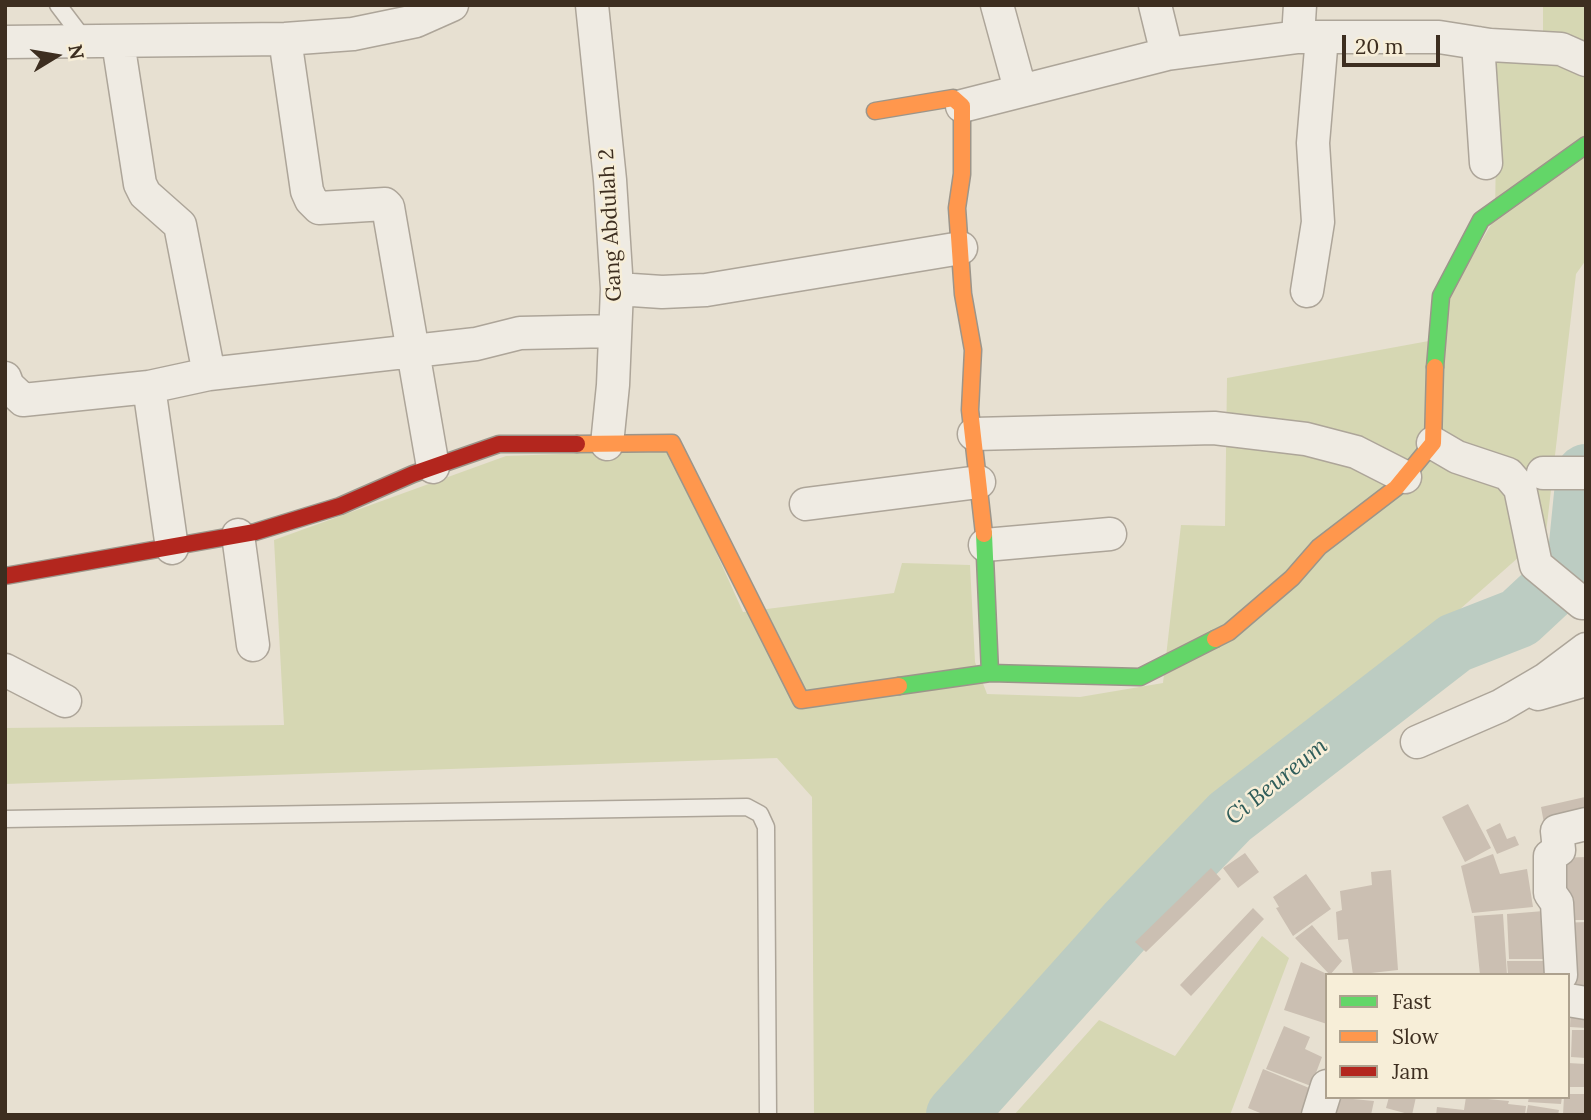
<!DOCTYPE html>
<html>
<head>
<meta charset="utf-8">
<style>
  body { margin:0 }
  #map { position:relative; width:1591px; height:1120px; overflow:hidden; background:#e7e0d1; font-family:Lora,serif }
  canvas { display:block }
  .frame { position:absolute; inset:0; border:7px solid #3d2e20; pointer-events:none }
  .legend { position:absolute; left:1325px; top:973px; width:245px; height:126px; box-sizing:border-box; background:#f7eed8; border:2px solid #ada18e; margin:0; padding:9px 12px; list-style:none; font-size:21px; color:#3d2e20 }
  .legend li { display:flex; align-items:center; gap:14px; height:35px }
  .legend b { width:35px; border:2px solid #ada18e }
  .north { position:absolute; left:21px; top:21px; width:70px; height:70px; -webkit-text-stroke:5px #f7eed8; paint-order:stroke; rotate:79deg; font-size:19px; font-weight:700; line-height:28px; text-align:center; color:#3d2e20 }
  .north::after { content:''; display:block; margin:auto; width:24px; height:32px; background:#3d2e20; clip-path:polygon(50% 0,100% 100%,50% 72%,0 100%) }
  .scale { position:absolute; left:1342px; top:35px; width:98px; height:32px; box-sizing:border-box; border:4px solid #3d2e20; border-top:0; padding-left:9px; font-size:21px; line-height:24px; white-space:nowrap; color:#3d2e20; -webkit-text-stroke:5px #f7eed8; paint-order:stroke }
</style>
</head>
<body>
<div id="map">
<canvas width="1591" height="1120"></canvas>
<div class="frame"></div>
<ul class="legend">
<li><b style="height:9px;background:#63d668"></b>Fast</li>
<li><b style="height:9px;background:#ff974d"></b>Slow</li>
<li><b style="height:9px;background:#b3261e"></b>Jam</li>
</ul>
<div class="north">N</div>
<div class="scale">20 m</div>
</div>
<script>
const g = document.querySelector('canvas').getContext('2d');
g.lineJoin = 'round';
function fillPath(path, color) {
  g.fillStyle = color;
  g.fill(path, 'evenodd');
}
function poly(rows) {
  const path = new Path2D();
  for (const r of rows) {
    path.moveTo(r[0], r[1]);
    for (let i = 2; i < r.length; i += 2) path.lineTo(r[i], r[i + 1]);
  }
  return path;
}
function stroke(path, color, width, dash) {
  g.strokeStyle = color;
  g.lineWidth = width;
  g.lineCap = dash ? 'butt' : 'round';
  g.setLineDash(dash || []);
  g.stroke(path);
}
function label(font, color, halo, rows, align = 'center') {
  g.font = font + ' Lora,serif';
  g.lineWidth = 5;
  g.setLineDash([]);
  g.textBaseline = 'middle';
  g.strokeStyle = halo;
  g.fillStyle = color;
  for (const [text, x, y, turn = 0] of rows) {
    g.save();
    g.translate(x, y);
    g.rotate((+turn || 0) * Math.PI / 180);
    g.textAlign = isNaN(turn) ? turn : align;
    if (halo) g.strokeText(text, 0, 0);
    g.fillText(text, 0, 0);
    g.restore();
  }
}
fillPath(poly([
  [1543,5,1586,5,1586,260,1576,274,1546,533,1179,858,935,1115,814,1115,812,797,777,758,5,784,5,728,284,725,274,540,506,456,670,450,743,612,894,593,902,563,970,565,975,662,987,694,1080,697,1163,683,1181,525,1225,526,1227,378,1445,338,1449,295,1495,218,1496,146,1489,58,1543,61],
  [1262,936,1289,958,1230,1115,1014,1115,1099,1020,1175,1056]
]), '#d6d7b3');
stroke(poly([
  [956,1115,1128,923,1230,817,1455,643,1519,618,1577,564,1586,474]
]), '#bcccc2', 60);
fillPath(poly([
  [1585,797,1586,821,1545,829,1541,807],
  [1468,804,1491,848,1465,862,1442,817],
  [1500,823,1507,839,1515,836,1519,845,1497,854,1486,830],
  [1245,853,1259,872,1238,888,1223,868],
  [1493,854,1500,874,1527,869,1533,907,1472,913,1461,866],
  [1586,857,1586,920,1560,920,1555,858],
  [1211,868,1221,879,1146,952,1135,942],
  [1391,870,1398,970,1353,975,1348,939,1338,940,1336,912,1342,910,1340,891,1372,885,1371,872],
  [1306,874,1331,909,1293,936,1276,908,1279,907,1273,897],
  [1253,908,1264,919,1191,996,1180,985],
  [1544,911,1551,959,1509,959,1507,914],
  [1503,914,1507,975,1480,975,1474,916],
  [1586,922,1586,997,1568,987,1562,923],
  [1312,925,1342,961,1330,975,1295,938],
  [1507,961,1550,961,1549,975,1508,975],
  [1301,962,1327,974,1327,1024,1284,1010],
  [1571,1006,1586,1007,1586,1028,1570,1027],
  [1284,1026,1310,1037,1305,1049,1322,1057,1311,1086,1266,1069],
  [1572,1030,1586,1030,1586,1058,1571,1057],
  [1568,1063,1586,1064,1586,1087,1568,1087],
  [1263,1069,1314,1090,1307,1115,1265,1115,1248,1108],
  [1568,1094,1586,1094,1586,1115,1563,1115,1564,1097,1568,1097],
  [1332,1097,1374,1101,1371,1115,1327,1115],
  [1389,1097,1416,1097,1412,1115,1386,1108],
  [1466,1097,1509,1101,1508,1104,1526,1106,1525,1115,1436,1115,1437,1107,1464,1110],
  [1529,1097,1562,1097,1561,1104,1528,1102],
  [1528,1105,1559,1110,1558,1115,1526,1115]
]), '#cbbfb2');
const lane = poly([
  [58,5,86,42],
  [5,819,747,807,760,814,766,827,768,1115]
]);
const street = poly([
  [592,5,610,180,617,289,613,385,607,444],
  [997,5,1020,89],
  [1155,5,1167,54],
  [1298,37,1300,5],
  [285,39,307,191,311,200,319,208,385,204,388,207,433,467],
  [5,42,285,39,353,34,416,21,452,5],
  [118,42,140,184,145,194,180,225,209,374],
  [1478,43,1486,163],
  [962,106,1167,54,1298,37,1439,37,1490,45,1561,49,1586,60],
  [617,289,662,292,706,290,961,248],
  [1307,291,1318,222,1313,143,1322,37],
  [5,378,8,386,23,400,149,387,209,374,476,344,520,333,614,331],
  [149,387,172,548],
  [974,434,1214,428,1306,439,1356,452,1405,477],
  [1433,443,1457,457,1508,474,1520,488,1536,565,1582,603],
  [1543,473,1586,473],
  [806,504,979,482],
  [238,535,253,645],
  [985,545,1110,534],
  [5,670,65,701],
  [1538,694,1586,680],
  [1417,742,1500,706,1546,679,1586,649],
  [1561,975,1557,903,1550,893,1550,856,1559,850,1557,831,1586,824],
  [1568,1000,1586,1003],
  [1318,1115,1327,1086]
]);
const fast = poly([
  [1435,367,1441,296,1481,220,1586,145],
  [984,534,990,673],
  [899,686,990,673,1140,677,1215,639]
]);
const slow = poly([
  [875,111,953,98,962,106,962,174,957,208,963,294,973,350,970,410,984,534],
  [577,444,672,443,801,700,899,686],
  [1215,639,1229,632,1292,578,1319,547,1396,488,1433,443,1435,367]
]);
const jam = poly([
  [5,576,255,532,340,506,413,474,499,444,577,444]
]);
stroke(lane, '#ada599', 19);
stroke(street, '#ada599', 35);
stroke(fast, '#9c958a', 19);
stroke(slow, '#9c958a', 19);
stroke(jam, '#9c958a', 19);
stroke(lane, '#efebe3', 16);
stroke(street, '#efebe3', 32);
stroke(fast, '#63d668', 16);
stroke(slow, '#ff974d', 16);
stroke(jam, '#b3261e', 16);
label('21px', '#3d2e20', '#f7eed8', [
  ["Gang Abdulah 2",611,225,-93]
]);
label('italic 23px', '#2f5d5a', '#f7eed8', [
  ["Ci Beureum",1277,782,-39]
]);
</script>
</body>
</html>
